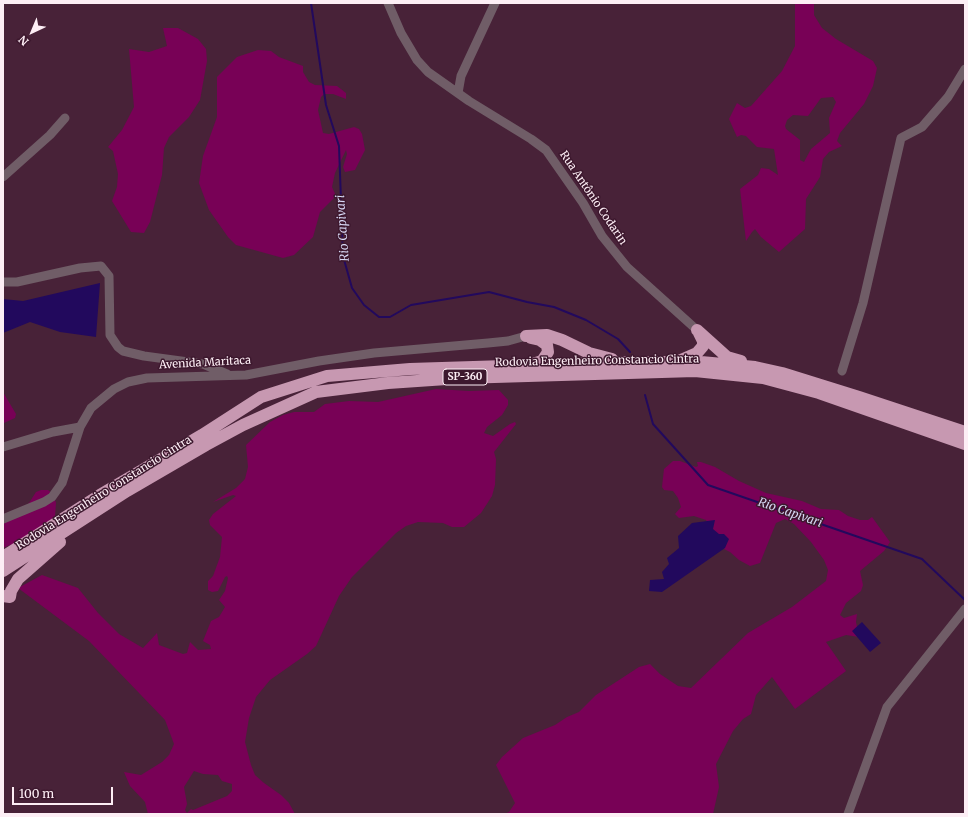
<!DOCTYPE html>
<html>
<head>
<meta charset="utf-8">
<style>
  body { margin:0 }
  #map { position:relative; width:968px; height:817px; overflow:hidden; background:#482238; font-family:Merriweather,serif }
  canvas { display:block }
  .frame { position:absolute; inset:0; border:4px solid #fdeef5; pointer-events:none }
  .north { position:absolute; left:12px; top:12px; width:40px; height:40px; -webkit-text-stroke:3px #3d182e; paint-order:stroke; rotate:224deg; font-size:11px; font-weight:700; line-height:16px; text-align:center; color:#fdeef5 }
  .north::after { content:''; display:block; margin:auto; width:14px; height:18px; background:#fdeef5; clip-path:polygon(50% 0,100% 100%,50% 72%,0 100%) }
  .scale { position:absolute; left:12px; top:787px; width:101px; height:18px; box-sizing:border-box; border:2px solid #fdeef5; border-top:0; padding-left:5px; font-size:12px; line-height:14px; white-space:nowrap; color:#fdeef5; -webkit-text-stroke:3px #3d182e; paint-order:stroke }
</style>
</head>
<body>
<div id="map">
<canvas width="968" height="817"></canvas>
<div class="frame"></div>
<div class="north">N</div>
<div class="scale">100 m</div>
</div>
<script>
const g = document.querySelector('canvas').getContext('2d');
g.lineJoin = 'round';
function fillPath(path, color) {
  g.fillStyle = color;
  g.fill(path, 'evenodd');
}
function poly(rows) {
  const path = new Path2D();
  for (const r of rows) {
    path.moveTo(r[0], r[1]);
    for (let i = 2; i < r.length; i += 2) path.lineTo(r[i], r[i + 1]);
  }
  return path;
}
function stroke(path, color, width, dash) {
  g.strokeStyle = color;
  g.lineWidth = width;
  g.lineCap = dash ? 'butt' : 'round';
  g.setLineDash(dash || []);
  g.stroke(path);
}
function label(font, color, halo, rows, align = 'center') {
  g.font = font + ' Merriweather,serif';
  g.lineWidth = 3;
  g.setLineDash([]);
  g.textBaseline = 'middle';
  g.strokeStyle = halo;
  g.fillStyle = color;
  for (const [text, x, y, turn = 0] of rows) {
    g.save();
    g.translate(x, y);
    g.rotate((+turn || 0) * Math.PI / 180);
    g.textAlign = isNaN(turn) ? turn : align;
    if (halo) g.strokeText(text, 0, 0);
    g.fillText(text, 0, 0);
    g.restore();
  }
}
fillPath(poly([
  [795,3,814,3,814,15,822,28,836,39,873,61,877,68,873,86,864,104,840,133,837,141,842,146,829,152,823,159,820,177,806,199,805,229,779,252,761,237,755,229,752,232,746,241,740,189,758,175,761,168,769,169,778,175,774,149,757,147,746,136,741,135,737,137,729,119,737,103,745,108,751,106,782,71,795,46],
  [821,98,833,97,836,102,829,118,830,133,811,149,804,162,800,160,800,140,786,129,785,126,787,120,793,115,808,116],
  [163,28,178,28,198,39,206,49,207,61,200,100,189,117,169,137,164,148,162,175,150,222,144,233,131,232,112,201,117,187,118,174,113,151,108,147,122,130,134,107,129,49,149,52,167,46],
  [258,50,271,51,279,57,303,66,303,72,309,82,315,85,337,86,346,93,346,99,333,94,324,94,321,97,318,110,323,133,329,134,354,127,359,129,362,134,365,150,355,170,345,172,343,167,347,154,346,150,335,173,332,187,336,196,320,212,313,237,294,255,283,258,236,245,228,237,209,210,199,183,203,156,217,117,217,77,237,57],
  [436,389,469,391,499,390,508,400,508,405,502,415,487,427,484,433,493,436,510,424,515,422,516,424,494,452,496,459,495,485,492,496,481,513,464,527,452,527,443,523,418,522,406,526,396,533,352,577,339,596,316,646,307,654,270,680,256,697,249,718,245,742,251,765,255,775,264,783,281,795,289,803,295,814,148,814,145,802,130,786,124,772,141,775,162,762,169,755,174,744,165,720,89,641,18,588,42,575,78,588,98,613,119,634,143,648,157,633,159,645,183,654,187,653,190,642,198,650,211,649,210,645,203,641,211,621,219,617,225,607,219,600,225,591,228,578,227,576,225,577,218,591,212,592,208,590,208,581,213,576,220,557,222,537,210,525,209,520,213,514,236,496,233,495,213,502,236,488,245,479,248,467,246,445,270,422,283,415,294,412,314,412,325,404,349,401,378,402],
  [194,771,203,774,218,775,222,781,232,784,232,791,227,796,193,810,191,809,187,813,185,810,187,804,184,787],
  [3,392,16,414,15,418,4,423],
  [673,461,680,461,696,467,698,466,697,462,701,462,715,467,739,481,766,493,802,501,821,509,839,510,848,516,860,520,868,520,872,517,890,542,884,551,860,571,863,585,861,591,846,603,840,615,844,618,857,614,856,622,859,637,846,635,826,642,846,671,795,709,772,677,756,695,751,714,743,719,733,731,716,764,719,787,713,814,504,814,509,812,515,803,496,765,502,757,523,738,555,725,567,717,579,712,596,695,639,667,650,664,660,674,678,686,691,688,748,633,792,607,826,581,828,570,824,560,811,542,794,524,785,519,776,523,760,563,750,566,739,560,730,552,720,547,706,520,694,516,679,518,675,514,681,507,678,498,673,491,664,490,662,487,664,469],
  [41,490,48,490,53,494,56,503,55,516,61,518,20,541,3,548,3,514,22,509,29,503,36,492]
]), '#780156');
fillPath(poly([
  [100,283,96,337,60,332,30,322,3,333,3,299,23,301],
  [715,520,713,529,719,534,724,534,729,539,725,548,662,592,649,591,650,580,664,579,662,572,669,564,667,558,679,548,678,536,692,523],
  [862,622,881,643,870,652,852,631]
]), '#22095d');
stroke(poly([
  [311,3,326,105,339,146,343,256,352,288,364,305,379,317,390,317,411,305,489,292,527,302,554,307,586,320,618,339,630,352],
  [645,395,653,424,708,485,922,559,965,600]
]), '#22095d', 2);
stroke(poly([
  [388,3,401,33,417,60,428,72,469,101,531,139,546,150,583,203,602,236,627,267,697,330],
  [458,93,461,76,495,3],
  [3,177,50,135,65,118],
  [3,282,17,282,80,268,101,266,109,276,110,335,118,347,123,351,144,356,203,364,227,374],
  [842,371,863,303,901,138,922,127,948,97,965,69],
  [3,447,53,432,80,427],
  [3,519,44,502,52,497,62,483,80,427,91,408,114,389,128,382,147,378,246,375,319,361,374,353,488,343,508,341,526,336],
  [848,814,887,707,965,609]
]), '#705d67', 9);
stroke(poly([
  [697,330,727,357,741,361],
  [526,336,547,335,562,340,589,353,612,359],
  [531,338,540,340,547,345,548,352,542,361,533,364],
  [681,360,697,353,703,346,703,341,699,333],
  [3,557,100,495,202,435,261,397,327,376,410,369,633,362,701,362,755,367,782,373,859,397,965,432],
  [3,571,127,491,206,445,243,425,316,392,388,383,461,378,695,371,763,378,819,393,965,444],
  [3,596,10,597,11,591,18,579,60,542]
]), '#c798b1', 12);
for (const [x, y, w] of [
  [465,377,44]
]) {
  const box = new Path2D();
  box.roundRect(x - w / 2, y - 8, w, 16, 3);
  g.fillStyle = '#3d182e';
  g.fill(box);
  stroke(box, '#fdeef5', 1);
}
label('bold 10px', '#fdeef5', null, [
  ["SP-360",465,377]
]);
label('11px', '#fdeef5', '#3d182e', [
  ["Rua Antônio Codarin",593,198,56],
  ["Rodovia Engenheiro Constancio Cintra",597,361,-1],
  ["Avenida Maritaca",205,363,-3],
  ["Rodovia Engenheiro Constancio Cintra",104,493,-32]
]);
label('italic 12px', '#d8d8f5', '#3d182e', [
  ["Rio Capivari",343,228,-94],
  ["Rio Capivari",790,513,19]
]);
</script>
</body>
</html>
